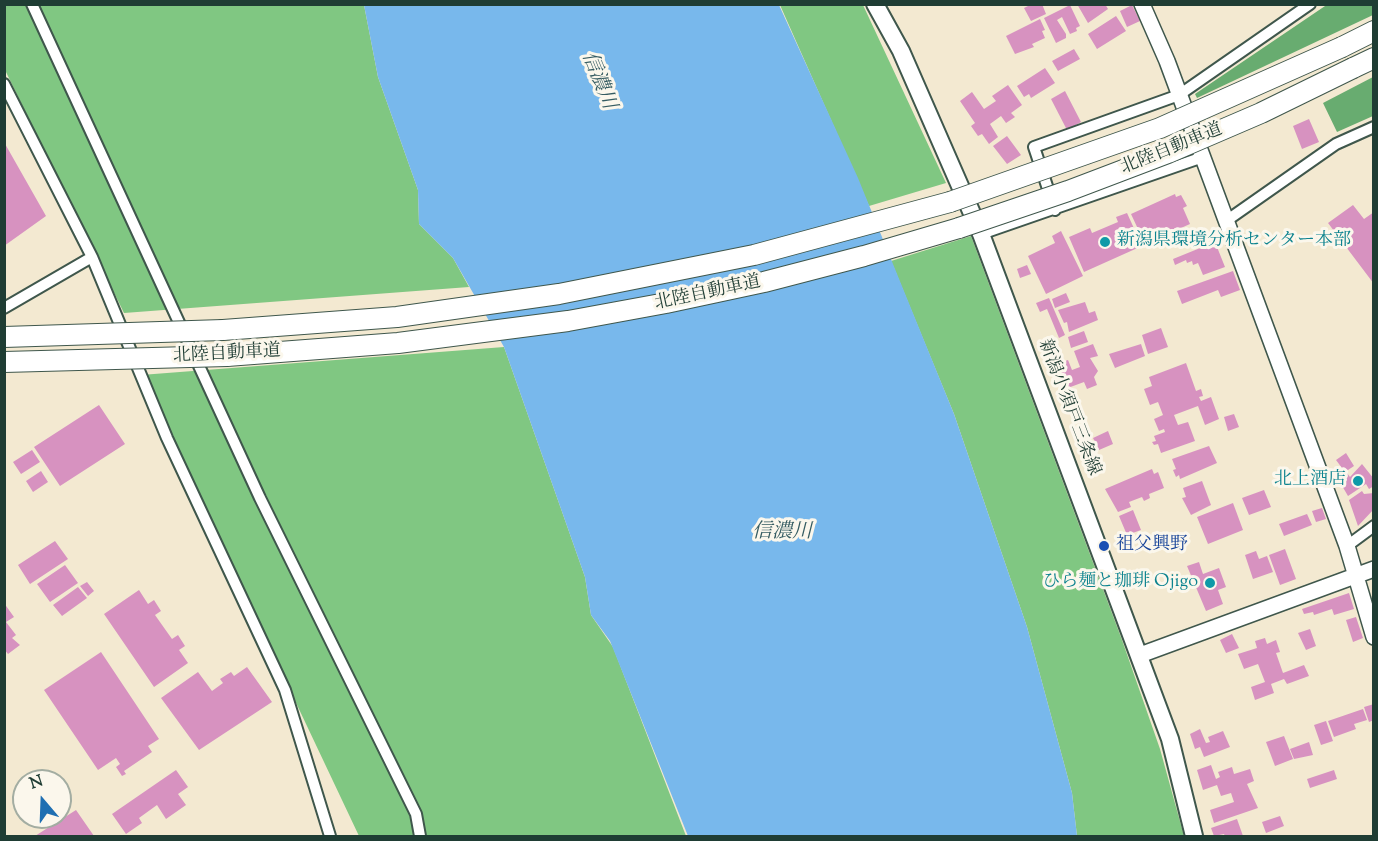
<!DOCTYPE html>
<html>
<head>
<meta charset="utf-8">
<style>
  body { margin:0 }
  #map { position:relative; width:1378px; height:841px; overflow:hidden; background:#f3e9d1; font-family:"Sorts Mill Goudy",serif }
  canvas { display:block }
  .frame { position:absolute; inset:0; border:6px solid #1f3d34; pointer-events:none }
  .north { position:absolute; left:12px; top:769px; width:60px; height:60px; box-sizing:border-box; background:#fbf7ec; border:2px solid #a3ada2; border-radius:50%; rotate:341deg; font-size:16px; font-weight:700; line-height:24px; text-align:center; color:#1f3d34 }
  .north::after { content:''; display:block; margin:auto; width:21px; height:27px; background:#1f6fb2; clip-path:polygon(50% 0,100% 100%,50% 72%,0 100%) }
</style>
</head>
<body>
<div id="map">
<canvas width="1378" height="841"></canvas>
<div class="frame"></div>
<div class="north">N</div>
</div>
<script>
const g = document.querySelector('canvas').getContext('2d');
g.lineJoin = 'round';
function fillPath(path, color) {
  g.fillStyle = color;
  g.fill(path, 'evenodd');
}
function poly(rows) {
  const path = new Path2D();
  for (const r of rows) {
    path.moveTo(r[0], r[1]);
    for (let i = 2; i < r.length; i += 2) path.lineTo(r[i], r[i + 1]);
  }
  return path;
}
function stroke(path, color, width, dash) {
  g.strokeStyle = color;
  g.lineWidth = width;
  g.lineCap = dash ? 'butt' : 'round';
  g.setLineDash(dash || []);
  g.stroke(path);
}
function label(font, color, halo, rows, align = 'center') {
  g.font = font + ' "Sorts Mill Goudy","Noto Serif JP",serif';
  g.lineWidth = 6;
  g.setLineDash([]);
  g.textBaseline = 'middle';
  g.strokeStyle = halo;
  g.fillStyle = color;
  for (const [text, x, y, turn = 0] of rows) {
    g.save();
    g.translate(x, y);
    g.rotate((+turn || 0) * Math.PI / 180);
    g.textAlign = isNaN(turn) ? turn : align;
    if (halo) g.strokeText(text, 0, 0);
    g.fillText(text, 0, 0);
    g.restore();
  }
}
fillPath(poly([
  [5,5,364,5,378,77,418,190,419,224,453,258,469,287,124,313,5,70],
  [780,5,863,5,946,183,869,206],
  [971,236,1122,640,1160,749,1184,836,1077,836,1072,793,1027,627,954,414,891,261],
  [504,347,585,577,591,615,613,647,686,836,359,836,141,375]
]), '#80c782');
fillPath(poly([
  [1328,4,1373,5,1373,15,1197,98,1195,94],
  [1373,77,1373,116,1337,132,1323,103]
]), '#68ac70');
fillPath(poly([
  [364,5,779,5,858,178,954,414,1027,627,1072,793,1077,836,688,836,610,641,591,615,585,577,504,347,453,258,419,224,418,190,378,77]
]), '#78b8ec');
fillPath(poly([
  [1032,4,1042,4,1046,14,1031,21,1024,8],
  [1077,4,1105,4,1108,9,1088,23],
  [1070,5,1080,26,1076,28,1077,31,1070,34,1062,17,1057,20,1066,34,1066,38,1056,43,1044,18],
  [1132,5,1140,21,1127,27,1120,11],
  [1116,16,1126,31,1097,49,1088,34],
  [1040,19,1045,30,1042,31,1045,38,1032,44,1034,47,1015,54,1006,36],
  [1074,49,1080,59,1058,71,1052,61],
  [1045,68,1055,83,1031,98,1029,94,1024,97,1017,86],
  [1008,85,1022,105,1011,113,1015,117,1006,123,1001,116,990,124,998,137,989,144,982,134,978,136,971,126,975,123,960,101,972,92,984,109,996,101,992,96],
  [1065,91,1081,122,1067,130,1051,99],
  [1309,119,1319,142,1302,149,1293,126],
  [1007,136,1021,155,1007,164,993,146],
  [4,142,46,216,4,246],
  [1175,194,1176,197,1181,195,1187,206,1183,208,1190,224,1145,244,1131,214],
  [1353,205,1364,219,1374,212,1374,284,1328,223],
  [1127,213,1142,246,1084,272,1069,237,1090,228,1092,233,1118,222,1116,217],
  [1061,231,1083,276,1046,294,1028,256,1055,243,1052,236],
  [1215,242,1225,267,1203,275,1198,263,1193,265,1192,261,1187,263,1186,260,1175,265,1173,259],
  [1027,265,1031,274,1020,278,1017,269],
  [1233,271,1240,290,1221,297,1218,290,1182,304,1177,291],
  [1066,293,1070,302,1055,308,1052,299],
  [1049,298,1065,335,1059,338,1047,309,1040,312,1036,303],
  [1085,302,1089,313,1095,311,1098,320,1069,332,1067,322,1064,323,1058,310],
  [1161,328,1168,347,1148,354,1142,335],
  [1084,331,1088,342,1071,348,1068,337],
  [1057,344,1062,358,1051,361,1046,348],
  [1093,344,1098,356,1090,358,1098,371,1094,377,1097,385,1087,389,1084,382,1065,389,1056,364,1068,360,1072,370,1080,367,1074,351],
  [1141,344,1145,356,1115,368,1109,354],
  [1186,363,1196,391,1201,389,1203,396,1199,397,1201,401,1211,397,1219,419,1205,425,1198,406,1174,415,1178,425,1188,422,1195,441,1161,453,1158,444,1154,445,1152,442,1156,441,1154,436,1165,432,1164,429,1159,431,1154,419,1163,415,1158,402,1150,405,1144,389,1152,386,1149,377],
  [1070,394,1072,399,1076,397,1081,410,1070,414,1065,401,1066,395],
  [99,405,125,444,60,486,34,447],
  [1234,414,1239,427,1228,431,1224,417],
  [1108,431,1113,444,1099,450,1093,438],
  [1209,446,1217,463,1180,479,1179,475,1176,477,1173,470,1176,469,1172,459],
  [32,450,40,462,21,474,13,462],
  [1346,453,1354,466,1345,472,1336,460],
  [1362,464,1374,479,1374,486,1369,489,1366,484,1348,496,1341,484,1344,482,1340,477,1347,473,1350,477],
  [1152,469,1154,474,1158,472,1164,488,1149,494,1150,498,1144,501,1142,497,1129,502,1131,507,1118,512,1105,489],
  [41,471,48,482,33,492,26,481],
  [1202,481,1211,505,1191,515,1182,498,1186,497,1183,488],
  [1264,490,1271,507,1249,515,1242,498],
  [1362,491,1364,494,1374,493,1374,509,1358,526,1349,500],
  [1233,503,1243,530,1208,544,1197,517],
  [1322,508,1326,519,1316,522,1312,511],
  [1133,510,1141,530,1127,535,1119,516],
  [1307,514,1312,525,1284,536,1279,524],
  [55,541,68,559,30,584,18,565],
  [1285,549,1296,579,1280,585,1269,555],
  [1256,551,1259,559,1267,556,1273,572,1253,579,1245,555],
  [1199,562,1203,574,1219,568,1226,587,1218,590,1223,604,1206,611,1187,566],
  [65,565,78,583,50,602,37,584],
  [87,582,94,591,88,596,80,586],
  [78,587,87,598,62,616,53,605],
  [139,590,148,604,154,600,161,611,155,615,172,639,178,635,185,646,179,650,188,663,154,687,104,614],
  [1349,593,1354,609,1334,615,1332,609,1314,615,1313,612,1304,614,1302,609],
  [4,603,14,617,6,622,16,635,12,638,20,645,8,654,4,649],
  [1356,617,1363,638,1353,642,1346,620],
  [1310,629,1316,646,1306,650,1298,633],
  [1232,634,1239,648,1226,653,1220,640],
  [1265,638,1267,644,1276,640,1280,652,1276,653,1283,673,1304,665,1309,676,1287,684,1284,679,1271,684,1274,693,1255,700,1251,687,1265,682,1258,664,1244,669,1238,654,1257,648,1255,641],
  [101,652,159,739,148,746,152,752,124,771,126,774,122,776,116,767,120,764,116,758,98,770,44,690],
  [247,667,272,702,199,750,161,698,198,672,212,691,223,683,220,679,231,672,234,676],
  [1374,704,1374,720,1369,722,1364,707],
  [1363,709,1367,720,1354,724,1356,729,1334,737,1328,721],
  [1326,721,1333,741,1321,745,1314,725],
  [1200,729,1206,743,1210,742,1208,737,1223,731,1230,747,1204,757,1200,747,1195,749,1190,734],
  [1284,736,1293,759,1275,766,1266,742],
  [1309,742,1313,755,1294,759,1290,749],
  [1211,765,1216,779,1220,777,1218,772,1232,767,1234,774,1250,769,1254,781,1247,784,1258,808,1214,823,1210,810,1234,802,1231,793,1221,796,1217,785,1203,790,1197,770],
  [176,770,188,787,178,794,186,805,166,819,157,805,139,818,142,823,126,834,112,814],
  [1334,770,1337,779,1310,788,1307,779],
  [76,810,94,836,35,836],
  [1280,816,1284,826,1266,833,1262,822],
  [1237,819,1243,836,1225,836,1224,834,1214,836,1211,828]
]), '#d792c0');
const street = poly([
  [32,4,260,498,416,814,420,836],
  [4,84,92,257,167,438,285,690,330,836],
  [1055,210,1034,147,1179,95,1310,4],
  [1226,221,1336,144,1374,127],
  [981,234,1203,157],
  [4,308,92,257],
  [1347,546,1374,526]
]);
const secondary = poly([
  [1142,4,1167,61,1347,546,1374,637],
  [1140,655,1374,569]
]);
const primary = poly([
  [875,4,901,51,981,234,1170,739,1194,836]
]);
const highway = poly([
  [1342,47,1374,31],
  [1353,68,1374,58],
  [223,330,397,317,559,294,754,255,950,202],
  [227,356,398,343,568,321,666,303,764,282,864,256,959,228]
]);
stroke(street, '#3f574c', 14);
stroke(secondary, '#3f574c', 18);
stroke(primary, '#3f574c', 20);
stroke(highway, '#3f574c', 22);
stroke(street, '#fff', 10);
stroke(secondary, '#fff', 15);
stroke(primary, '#fff', 16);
stroke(highway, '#fff', 20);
const highwayBridge = poly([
  [950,202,1160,128,1342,47],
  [959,228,1068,191,1168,153,1261,113,1353,68],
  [4,337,223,330],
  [4,362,227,356]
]);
stroke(highwayBridge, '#3f574c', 22, []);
stroke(highwayBridge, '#fff', 20);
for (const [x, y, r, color] of [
  [1105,242,6,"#0f9aa8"],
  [1358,481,6,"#0f9aa8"],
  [1104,546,6,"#1a4fb4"],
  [1210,583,6,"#0f9aa8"]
]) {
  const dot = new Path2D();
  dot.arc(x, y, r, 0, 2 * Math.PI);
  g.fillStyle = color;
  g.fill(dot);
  stroke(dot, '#fbf7ec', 2);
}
label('18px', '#1f3d34', '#fbf7ec', [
  ["北陸自動車道",1172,150,-22],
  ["北陸自動車道",708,294,-12],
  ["北陸自動車道",227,355,-3],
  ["新潟小須戸三条線",1068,408,69]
]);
label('18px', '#0d838f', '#fbf7ec', [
  ["新潟県環境分析センター本部",1117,242,"left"],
  ["北上酒店",1346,481],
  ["ひら麺と珈琲 Ojigo",1198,583]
], 'right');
label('18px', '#164399', '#fbf7ec', [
  ["祖父興野",1116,546]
], 'left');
label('italic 20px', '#355c62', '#fbf7ec', [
  ["信濃川",597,81,68],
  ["信濃川",782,534]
]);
</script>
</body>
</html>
